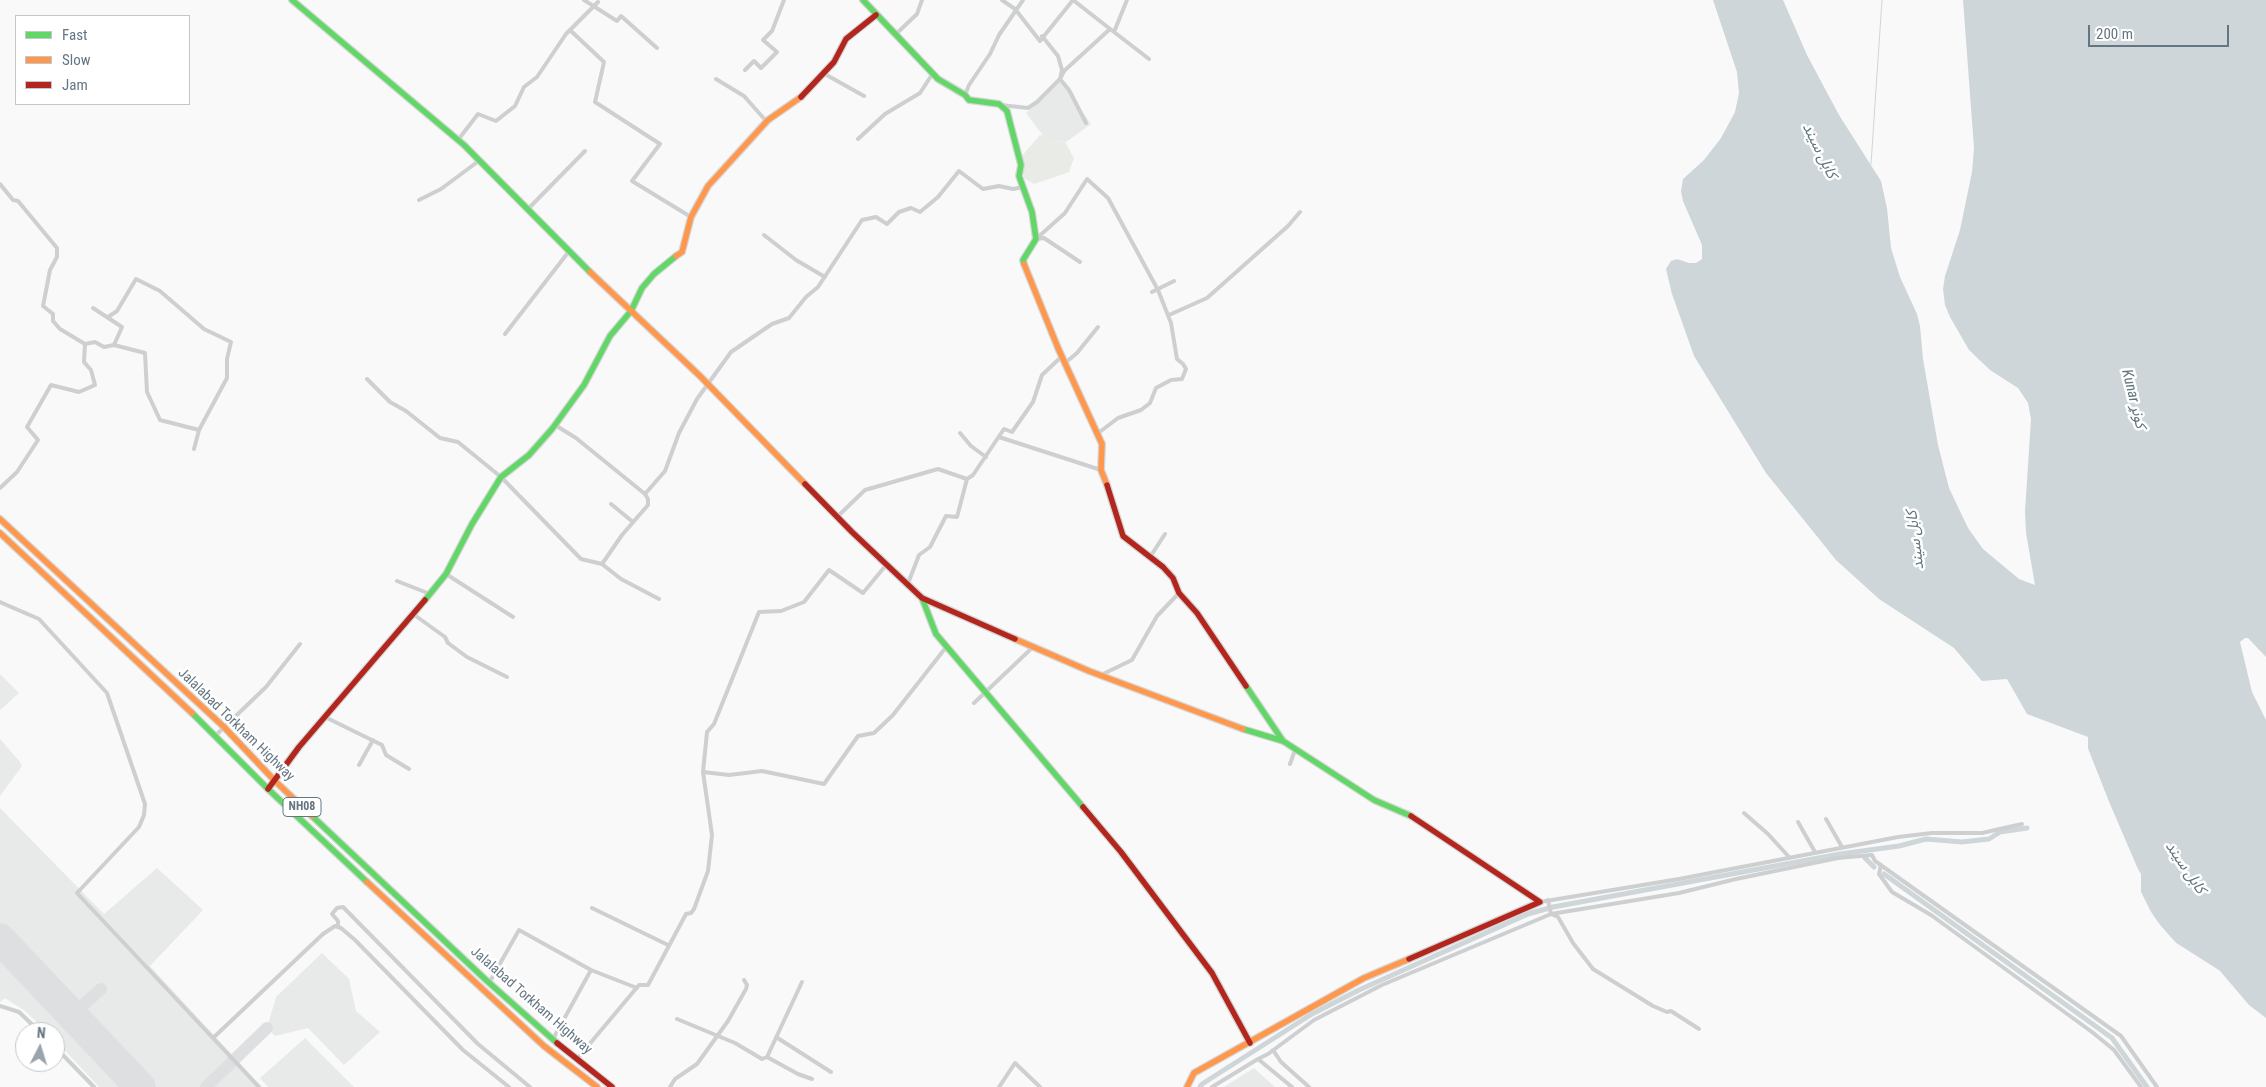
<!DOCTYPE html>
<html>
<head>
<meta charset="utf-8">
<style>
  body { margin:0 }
  #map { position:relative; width:2266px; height:1087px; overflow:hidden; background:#f9f9f9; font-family:"Roboto Condensed",sans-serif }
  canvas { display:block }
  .legend { position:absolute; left:15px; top:15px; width:175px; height:90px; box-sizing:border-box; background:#fff; border:1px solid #c1c8cd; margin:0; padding:6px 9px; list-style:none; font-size:15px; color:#657683 }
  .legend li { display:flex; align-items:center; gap:10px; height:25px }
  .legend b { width:25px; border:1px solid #c1c8cd }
  .north { position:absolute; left:15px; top:1022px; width:50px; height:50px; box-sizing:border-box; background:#fff; border:1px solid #c1c8cd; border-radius:50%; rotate:5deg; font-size:14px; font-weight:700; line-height:20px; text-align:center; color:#657683 }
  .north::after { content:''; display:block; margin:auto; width:18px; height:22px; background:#99a4ac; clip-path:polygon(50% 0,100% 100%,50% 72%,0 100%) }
  .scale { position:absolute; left:2088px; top:25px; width:141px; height:22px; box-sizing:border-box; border:2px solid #657683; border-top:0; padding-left:6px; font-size:15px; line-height:18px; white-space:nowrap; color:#657683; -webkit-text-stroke:4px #fff; paint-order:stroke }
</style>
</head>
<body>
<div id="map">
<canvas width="2266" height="1087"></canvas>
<ul class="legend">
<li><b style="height:6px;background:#63d668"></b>Fast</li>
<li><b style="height:6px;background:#ff974d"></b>Slow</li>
<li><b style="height:6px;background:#b3261e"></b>Jam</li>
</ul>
<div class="north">N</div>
<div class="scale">200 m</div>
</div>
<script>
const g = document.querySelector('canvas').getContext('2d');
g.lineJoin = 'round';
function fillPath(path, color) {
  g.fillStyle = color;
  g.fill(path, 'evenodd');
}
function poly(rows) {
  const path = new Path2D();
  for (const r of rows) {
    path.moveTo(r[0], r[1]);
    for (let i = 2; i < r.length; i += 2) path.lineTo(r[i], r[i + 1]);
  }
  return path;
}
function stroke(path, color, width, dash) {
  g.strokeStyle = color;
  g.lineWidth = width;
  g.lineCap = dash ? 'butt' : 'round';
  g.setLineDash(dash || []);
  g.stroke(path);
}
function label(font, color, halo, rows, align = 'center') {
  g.font = font + ' "Roboto Condensed","Noto Sans Arabic",sans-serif';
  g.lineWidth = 5;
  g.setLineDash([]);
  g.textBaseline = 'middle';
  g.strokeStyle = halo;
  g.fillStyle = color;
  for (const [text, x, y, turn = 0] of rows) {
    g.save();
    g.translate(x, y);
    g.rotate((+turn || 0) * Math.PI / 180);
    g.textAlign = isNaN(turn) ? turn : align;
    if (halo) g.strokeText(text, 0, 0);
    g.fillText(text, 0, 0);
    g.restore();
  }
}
fillPath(poly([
  [1061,81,1091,124,1066,142,1044,137,1026,113],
  [0,674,19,693,0,710],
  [0,739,20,762,22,766,0,796],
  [0,808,104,914,157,868,203,910,150,966,262,1087,99,1087,55,1040,55,1032,47,1032,25,1011,5,998,0,1002],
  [322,953,349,979,356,1011,380,1032,344,1065,308,1028,275,1036,267,1028,276,997],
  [305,1038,354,1087,268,1087,260,1078],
  [1254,1068,1275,1087,1224,1087]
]), '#e8e9e9');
fillPath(poly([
  [1040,135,1065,142,1074,158,1069,172,1034,184,1024,178,1021,157]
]), '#e8ebe6');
fillPath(poly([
  [1713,0,1783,0,1807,55,1839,115,1881,181,1887,208,1891,248,1900,277,1917,314,1920,326,1923,359,1938,445,1949,488,1968,528,1983,549,2019,579,2035,585,2026,533,2025,511,2031,419,2028,403,2018,388,1990,370,1969,350,1950,317,1945,305,1943,289,1945,276,1960,230,1972,172,1974,148,1963,0,2266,0,2266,657,2248,638,2245,638,2240,642,2252,692,2266,720,2266,1018,2249,1005,2220,971,2176,943,2154,918,2141,892,2141,874,2137,868,2109,802,2088,749,2088,737,2027,714,2007,679,1982,681,1954,648,1879,599,1836,560,1766,473,1694,356,1672,294,1666,269,1671,261,1677,259,1689,263,1696,263,1702,259,1702,245,1683,201,1681,191,1683,179,1704,160,1721,138,1735,112,1739,93,1737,72]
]), '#ced6d9');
fillPath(poly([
  [2088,737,2088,749,2109,802,2141,876,2135,869,2107,804,2086,746,2086,738],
  [2138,881,2140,882,2141,892,2147,906,2162,928,2176,943,2220,971,2222,976,2180,949,2159,928,2143,902]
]), '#f9f9f9');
stroke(poly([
  [1871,164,1882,0]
]), '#ced6d9', 1);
stroke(poly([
  [1865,858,1874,867],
  [1884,874,2112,1038,2147,1087],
  [1200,1087,1202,1084,1312,1014,1359,990,1528,914,1553,907,1840,854,1899,846,1926,839,1962,842,1989,839,2000,832,2027,828]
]), '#ced6d9', 5);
stroke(poly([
  [58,1001,70,1009,77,1009,82,1006,101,989],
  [82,1006,79,1016,91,1035],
  [206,1087,267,1028]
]), '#dedfe0', 12);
stroke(poly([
  [0,939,140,1087]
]), '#dedfe0', 31);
const fast = poly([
  [292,0,464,145,590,272],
  [863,0,938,79,965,95,969,100,999,104,1007,111,1021,165,1019,176,1032,212,1036,239,1023,260,1024,264],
  [922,598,936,634,1083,807],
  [425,600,446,574,472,524,501,477,529,455,552,429,584,385,610,336,631,311,642,288,654,274,676,256],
  [1246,686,1283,741],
  [192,713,268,789,367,882],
  [1243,729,1283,741,1374,800,1411,816],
  [312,816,486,980,557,1043]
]);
const slow = poly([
  [676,256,682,252,691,217,708,186,768,120,801,97],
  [1024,264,1058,348,1102,444,1101,470,1107,485],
  [590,272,700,376,805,484],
  [0,519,224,727,275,781,312,816],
  [0,533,192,713],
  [1015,639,1089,671,1243,729],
  [367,882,544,1046,597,1087],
  [1187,1087,1194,1073,1364,978,1409,959]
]);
const jam = poly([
  [801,97,834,62,846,39,876,15],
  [805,484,852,532,922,598,1015,639],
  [1107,485,1123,536,1163,567,1173,578,1179,593,1197,613,1246,686],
  [268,789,299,747,425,600],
  [1083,807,1121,852,1212,973,1250,1043],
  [1409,959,1540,902,1411,816],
  [557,1043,612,1087]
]);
stroke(fast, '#d5d6d7', 8);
stroke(slow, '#d5d6d7', 8);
stroke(jam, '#d5d6d7', 8);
stroke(poly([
  [584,0,617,21,621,16,657,48],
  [1002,0,1015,9,1040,41,1073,0,1114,32,1127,0],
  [571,31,604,62,595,102,660,144,632,181,691,217],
  [1114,32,1149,59],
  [895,35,917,14,922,0],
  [1042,36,1058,56,1062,70,1060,79,1069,90,1086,123],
  [745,70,754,61,761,68,777,52,763,40,772,31,784,0],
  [823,73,864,96],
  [716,79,744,96,767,122],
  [965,95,969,85,990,54,999,35,1023,0],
  [1001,105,1028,108,1037,102,1060,79,1064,71,1110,29],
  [858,139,885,114,920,93,933,73],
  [458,140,478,114,496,121,515,106,524,87,537,77,566,34,598,2],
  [0,184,13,200,18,201,57,248,57,257,50,270,43,306,53,314,53,321,60,329,85,344,84,362,91,370,95,385,79,392,51,385,27,427,38,440,17,472,0,488],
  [419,200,441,189,480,160],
  [528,209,585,151],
  [764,235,796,260,825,277],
  [1036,239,1065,213,1087,179,1108,198,1158,290,1171,323,1177,359,1183,364,1186,369,1182,379,1171,380,1156,388,1150,403,1141,410,1118,418,1097,434],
  [1036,239,1044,238,1080,262],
  [1152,292,1174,281],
  [93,308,122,327,114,345],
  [1169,315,1207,298,1288,226,1300,212],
  [108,317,117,311,136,279,160,291,204,329,231,342,227,359,227,378,199,430,194,449],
  [505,334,570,250],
  [85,344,95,342,104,347,114,345,145,353,147,392,160,420,199,430],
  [1065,363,1077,353,1098,327],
  [367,379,390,402,406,411,440,438,458,442,501,477,581,559,602,564,621,579,659,599],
  [555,425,576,438,645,494],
  [960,433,971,446,986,457],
  [999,437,1101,470],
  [611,504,633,522],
  [837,517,865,490,938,469,967,479],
  [1150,557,1165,534],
  [602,564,622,535,648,505,648,499,645,494,665,471,679,433,697,399,731,352,772,324,789,318,806,297,818,287,862,220,876,217,887,224,899,212,911,208,920,212,938,197,959,171,983,189,999,186,1013,189,1023,187],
  [446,574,513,617],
  [397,581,430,594],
  [907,586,919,555,930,547,946,516,957,517,967,479,973,475,1004,429,1012,432,1033,402,1042,375,1059,359,1063,358],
  [0,602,39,619,107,693,145,804,144,815,139,827,77,893,259,1087],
  [413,614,445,637,448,643,467,657,507,677],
  [1101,675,1132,660,1157,616,1179,593],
  [974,703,1033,647],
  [325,717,382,745,386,755,409,769],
  [216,735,266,687,300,644],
  [1290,764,1295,750],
  [359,765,373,740],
  [703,772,707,732,714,724,759,612,781,611,804,602,829,570,863,593,887,564],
  [1744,813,1768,834,1789,857],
  [1826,819,1842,847],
  [1798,822,1815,852],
  [1881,865,1879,874,1892,892,1931,915,2092,1032,2114,1050,2141,1087],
  [1548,900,1551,914,1558,917,1573,943,1593,969,1653,1006,1667,1012,1671,1011,1699,1029],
  [1540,902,1679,879,1898,837,1932,833,1982,833,2022,824],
  [592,908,668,945],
  [338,927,338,921,332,914,337,908,343,907,478,1044,530,1087],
  [489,983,519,930,591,970,637,988],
  [0,1006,19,1012,40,1032],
  [677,1019,735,1043,762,1059,767,1057,798,1074,812,1079],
  [776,1037,831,1072],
  [213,1038,323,934,335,926,341,928,355,940,463,1050,509,1087],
  [553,1039,591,970],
  [55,1047,94,1087],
  [1273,1050,1281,1062,1309,1087],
  [767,1057,802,982],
  [577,1059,639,985,648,985,686,914,691,913,694,909,708,871,712,835,703,772,729,775,762,771,824,784,858,736,874,733,893,715,947,646],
  [1258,1059,1268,1054,1314,1020,1382,985,1551,914,1679,893,1736,879,1838,858,1872,855,1875,861,2121,1036,2157,1087],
  [670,1087,675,1079,697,1064,728,1021,746,989,747,985,744,980],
  [999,1087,1015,1063,1040,1087],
  [1212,1087,1258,1059,1292,1087]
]), '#cecfd0', 4);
stroke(fast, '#63d668', 5.5);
stroke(slow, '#ff974d', 5.5);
stroke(jam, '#b3261e', 5.5);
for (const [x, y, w] of [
  [302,807,38]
]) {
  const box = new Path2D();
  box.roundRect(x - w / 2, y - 9.5, w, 19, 4);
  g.fillStyle = '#fff';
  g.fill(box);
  stroke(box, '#657683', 1);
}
label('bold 12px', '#657683', null, [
  ["NH08",302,807]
]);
label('14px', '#657683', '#fff', [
  ["Jalalabad Torkham Highway",236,725,44],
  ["Jalalabad Torkham Highway",531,1001,41]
]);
label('italic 15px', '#60757c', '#fff', [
  ["کابل سيند",1819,151,64],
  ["Kunar کونړ",2133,399,76],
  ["کابل سيند",1916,540,-97],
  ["کابل سيند",2185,868,56]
]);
</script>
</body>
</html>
